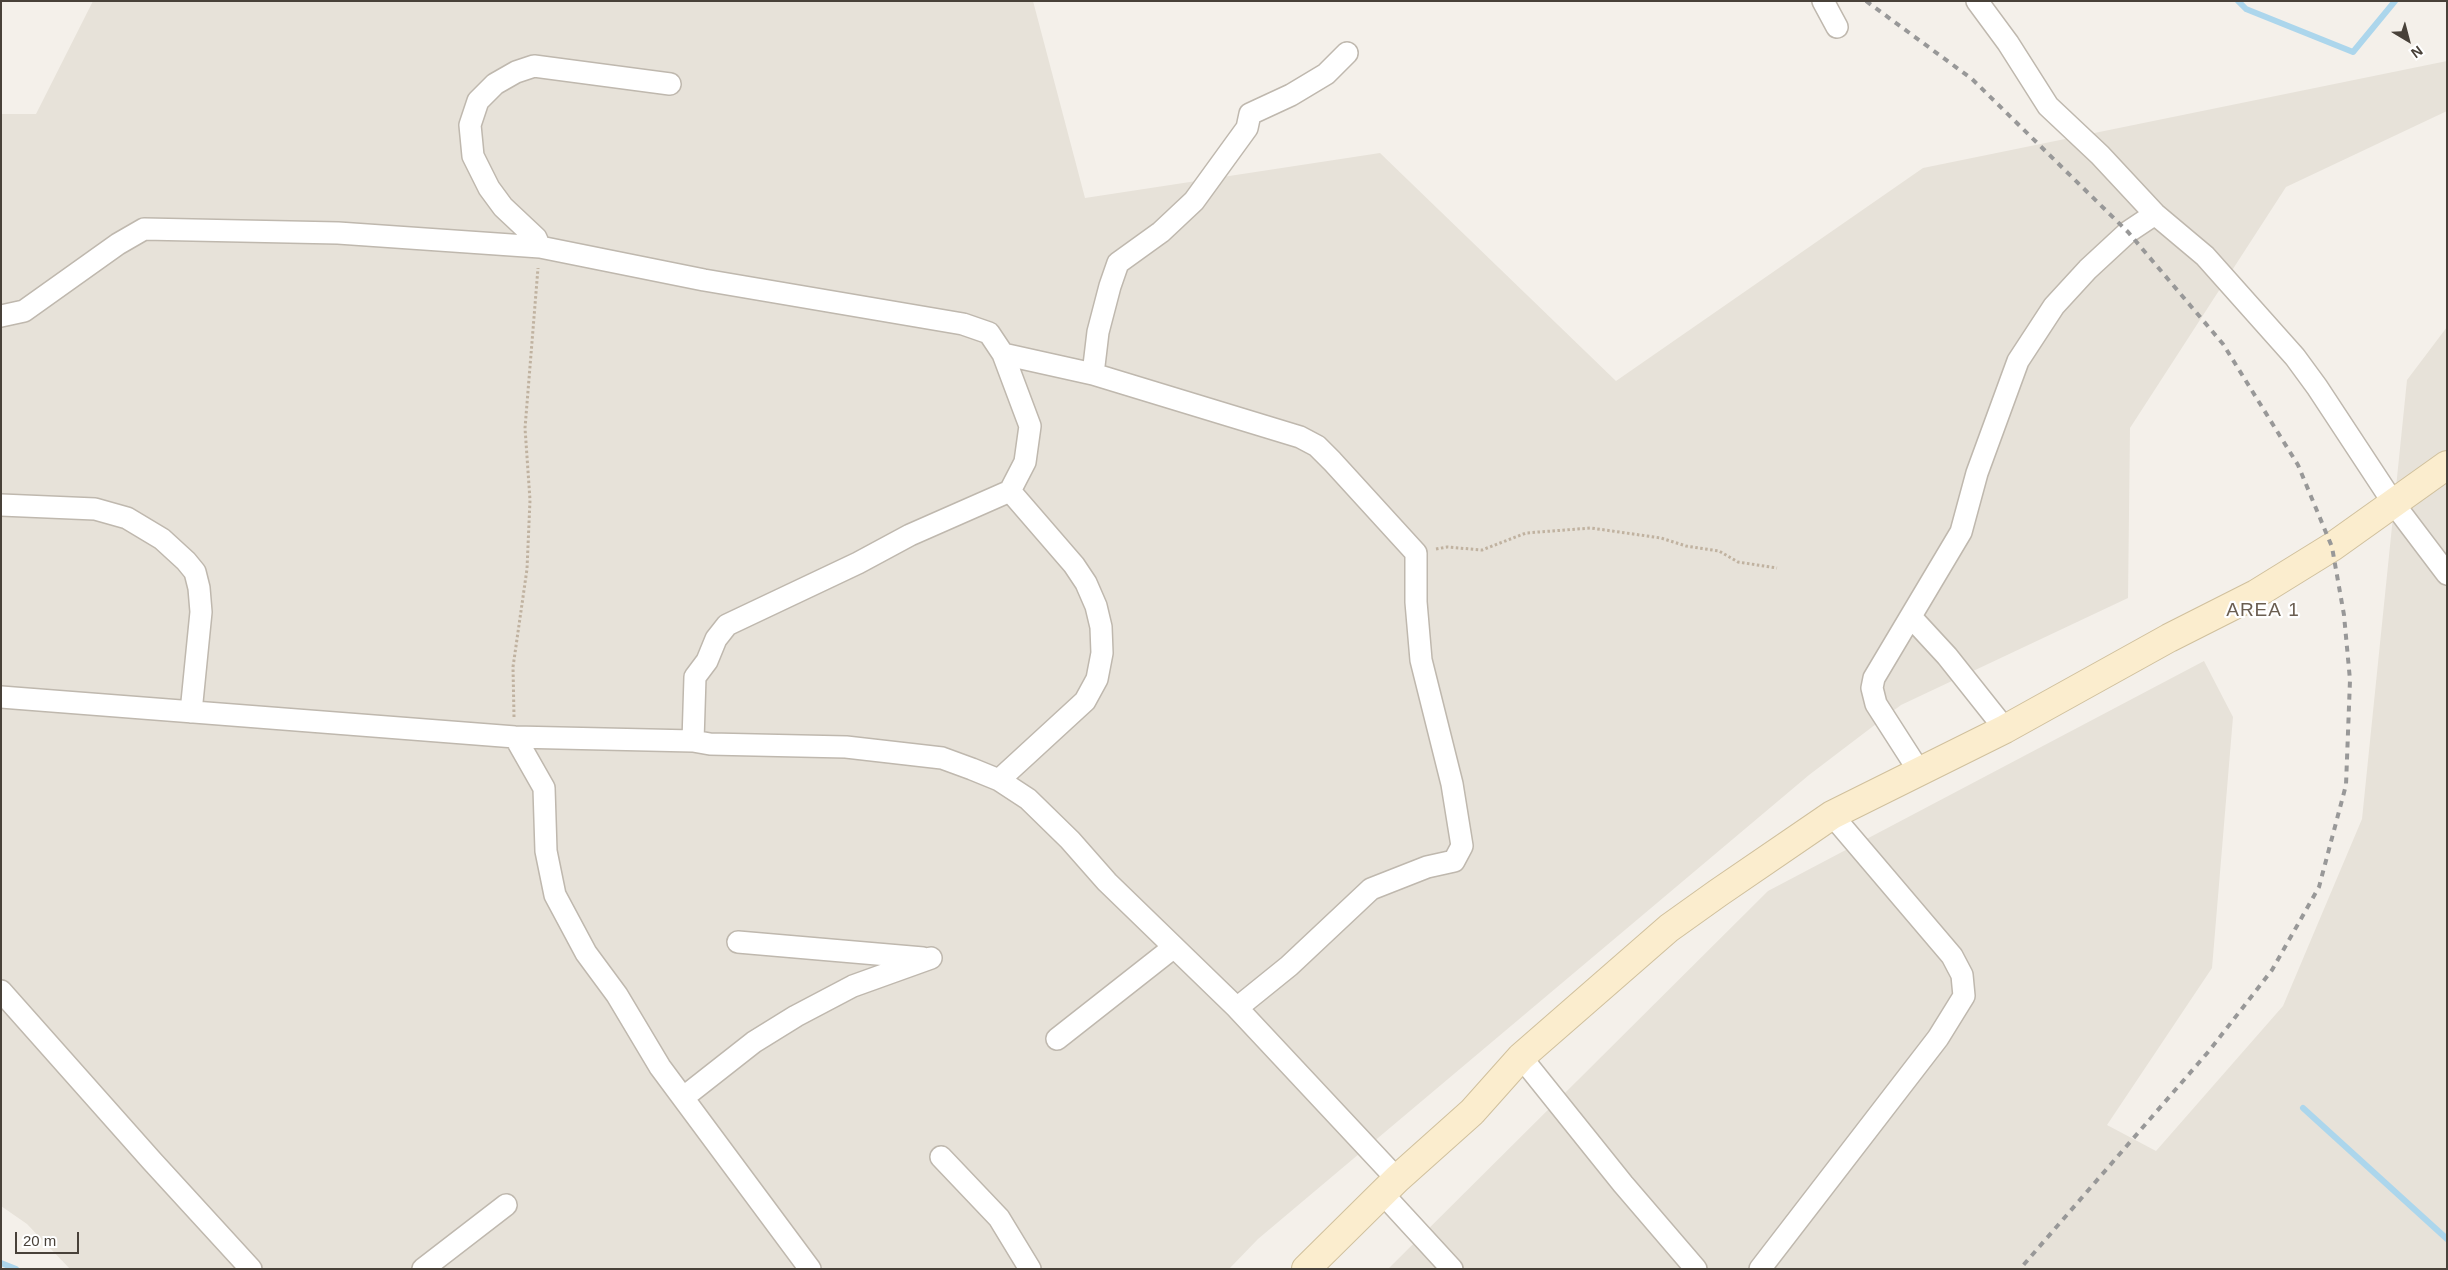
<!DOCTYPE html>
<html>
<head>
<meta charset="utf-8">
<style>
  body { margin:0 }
  #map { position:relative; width:2448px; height:1270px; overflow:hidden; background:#f4f0ea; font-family:Arial,sans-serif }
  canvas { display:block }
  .frame { position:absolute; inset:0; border:2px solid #484139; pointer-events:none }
  .north { position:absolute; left:2383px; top:15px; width:50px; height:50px; -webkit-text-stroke:4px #fff; paint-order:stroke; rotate:143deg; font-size:14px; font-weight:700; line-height:20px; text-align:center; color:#484139 }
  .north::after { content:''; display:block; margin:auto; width:18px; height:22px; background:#484139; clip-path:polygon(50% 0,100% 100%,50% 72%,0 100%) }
  .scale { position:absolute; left:15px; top:1232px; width:64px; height:22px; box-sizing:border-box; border:2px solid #484139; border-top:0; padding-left:6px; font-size:15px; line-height:18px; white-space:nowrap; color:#484139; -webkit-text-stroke:4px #fff; paint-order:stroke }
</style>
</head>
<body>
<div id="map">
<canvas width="2448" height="1270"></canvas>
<div class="frame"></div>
<div class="north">N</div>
<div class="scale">20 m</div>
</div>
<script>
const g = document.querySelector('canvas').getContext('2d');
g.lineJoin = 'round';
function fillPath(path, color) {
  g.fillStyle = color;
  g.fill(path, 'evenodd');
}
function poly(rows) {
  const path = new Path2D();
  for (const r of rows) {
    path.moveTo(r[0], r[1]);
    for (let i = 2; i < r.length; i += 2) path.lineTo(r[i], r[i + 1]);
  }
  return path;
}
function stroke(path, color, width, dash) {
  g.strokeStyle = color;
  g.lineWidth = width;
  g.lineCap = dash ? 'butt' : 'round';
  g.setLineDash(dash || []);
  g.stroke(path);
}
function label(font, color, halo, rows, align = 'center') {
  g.font = font + ' Arial,sans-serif';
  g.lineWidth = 4.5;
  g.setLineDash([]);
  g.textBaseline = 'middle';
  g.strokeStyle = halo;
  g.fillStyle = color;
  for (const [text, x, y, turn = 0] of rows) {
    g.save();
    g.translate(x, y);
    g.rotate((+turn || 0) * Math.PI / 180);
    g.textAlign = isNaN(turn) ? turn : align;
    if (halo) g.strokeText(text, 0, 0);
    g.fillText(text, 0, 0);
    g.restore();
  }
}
fillPath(poly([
  [93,1,1033,1,1085,198,1380,153,1616,381,1923,168,2447,61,2447,111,2286,187,2130,428,2128,598,1901,705,1809,775,1258,1239,1229,1269,70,1269,27,1224,1,1206,1,114,36,114],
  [2447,327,2447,1269,1388,1269,1768,891,2204,661,2233,717,2212,968,2107,1125,2156,1151,2283,1006,2362,819,2407,380]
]), '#e7e2d9');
stroke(poly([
  [2238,1,2246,9,2353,52,2395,1],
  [2303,1108,2447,1239],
  [1,1263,16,1269]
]), '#acd6ec', 6);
const minor = poly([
  [1823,1,1837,27],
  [1977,1,2008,43,2048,106,2100,155,2155,214,2205,256,2295,357,2317,387,2394,504,2447,574],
  [540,247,536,238,503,207,489,188,473,156,470,125,478,101,495,84,516,72,534,66,670,84],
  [1,316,24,311,118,244,144,229,338,233,540,247,704,280,963,324,989,333,1003,354,1030,426,1025,462,1010,491,910,535,858,563,727,625,716,639,707,661,695,677,693,741],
  [1003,354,1093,374,1300,437,1317,446,1332,461,1416,553,1416,602,1421,660,1452,784,1462,846,1454,861,1427,867,1371,889,1289,966,1237,1008],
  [1093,374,1098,332,1110,286,1118,263,1161,232,1194,201,1247,128,1250,114,1291,95,1326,74,1347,53],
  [1,505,95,509,127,518,162,539,186,561,195,572,199,588,201,612,191,712],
  [1911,617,1947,656,2005,729],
  [1,697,515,737,693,741,710,744,846,747,942,758,972,769,999,780,1028,799,1070,840,1107,882,1237,1008,1397,1179],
  [515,737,544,788,546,851,555,895,586,953,617,995,660,1067,810,1269],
  [1919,771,1876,704,1872,688,1874,678,1961,532,1977,473,2018,361,2054,306,2088,269,2128,232,2155,214],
  [999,780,1085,701,1097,679,1102,653,1101,627,1096,606,1086,583,1074,565,1010,491],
  [738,942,923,958],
  [1,991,152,1161,251,1269],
  [1057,1039,1174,947],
  [1521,1057,1623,1184,1696,1269],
  [684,1097,754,1042,796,1016,853,986,931,958],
  [941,1157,999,1218,1030,1269],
  [1383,1194,1452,1269],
  [423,1269,506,1205],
  [1760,1269,1938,1038,1964,996,1962,975,1952,956,1832,815]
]);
const secondary = poly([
  [1306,1269,1397,1179,1472,1112,1521,1057,1669,928,1718,893,1832,815,2005,729,2169,638,2256,594,2332,547,2447,465]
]);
stroke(minor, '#bfb8ae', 24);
stroke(secondary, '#d0c09d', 30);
stroke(poly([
  [1436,549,1447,547,1482,550,1526,533,1591,528,1661,538,1686,546,1719,551,1738,562,1777,568],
  [514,717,513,667,527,569,530,500,525,428,538,268]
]), '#c0b2a0', 3, [2.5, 2.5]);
stroke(minor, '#fff', 21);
stroke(secondary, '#fbedce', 28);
stroke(poly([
  [1866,1,1972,79,2128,232,2223,344,2298,465,2332,547,2344,615,2350,680,2346,785,2319,887,2272,970,2209,1051,2020,1269]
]), '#989898', 4, [6, 6]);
g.letterSpacing = '1px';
label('19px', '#6a5e51', '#fff', [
  ["AREA 1",2263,611]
]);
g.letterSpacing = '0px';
</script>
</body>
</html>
